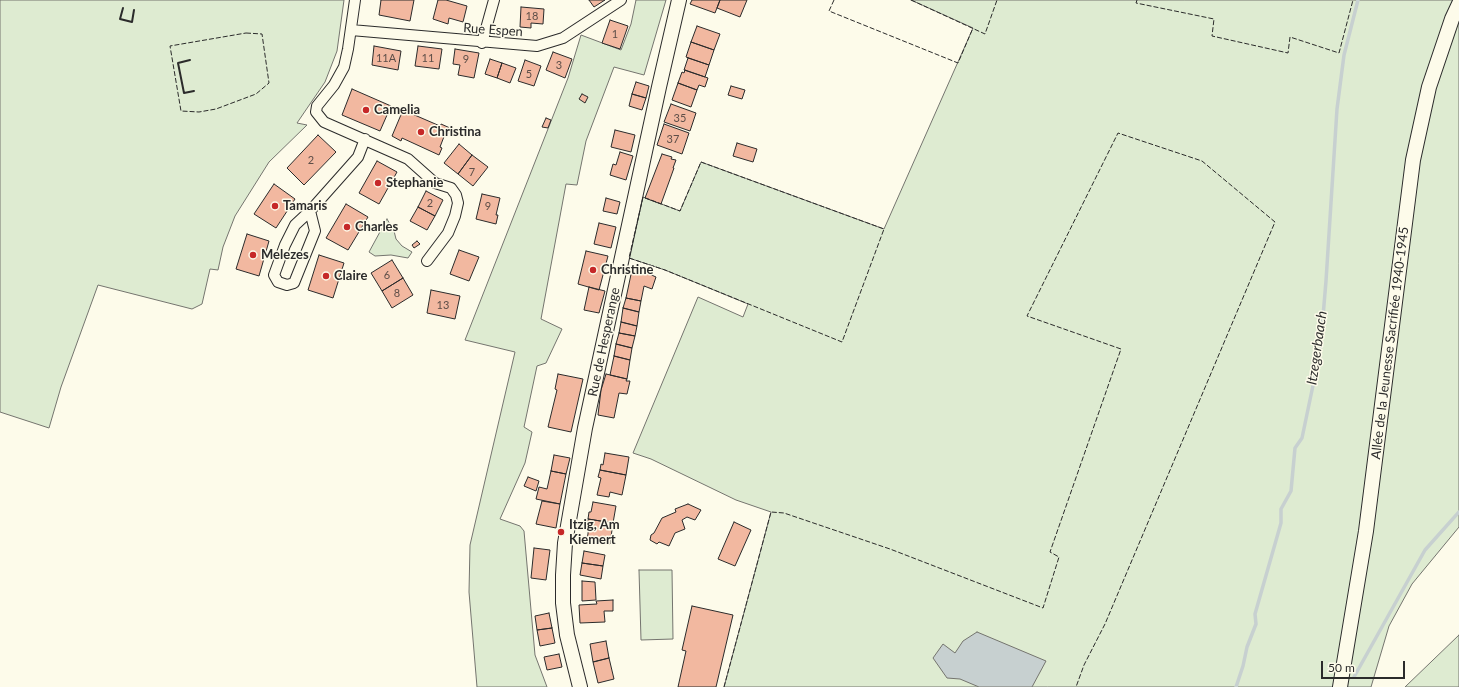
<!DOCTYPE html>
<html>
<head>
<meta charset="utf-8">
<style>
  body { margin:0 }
  #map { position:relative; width:1459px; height:687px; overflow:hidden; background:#fdfbea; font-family:Lato,sans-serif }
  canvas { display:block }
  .scale { position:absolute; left:1321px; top:661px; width:84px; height:18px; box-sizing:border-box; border:2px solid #2b2b2b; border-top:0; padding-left:5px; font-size:12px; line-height:14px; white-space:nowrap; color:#2b2b2b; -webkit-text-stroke:3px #fdfbea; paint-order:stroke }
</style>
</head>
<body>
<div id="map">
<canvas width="1459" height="687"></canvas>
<div class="scale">50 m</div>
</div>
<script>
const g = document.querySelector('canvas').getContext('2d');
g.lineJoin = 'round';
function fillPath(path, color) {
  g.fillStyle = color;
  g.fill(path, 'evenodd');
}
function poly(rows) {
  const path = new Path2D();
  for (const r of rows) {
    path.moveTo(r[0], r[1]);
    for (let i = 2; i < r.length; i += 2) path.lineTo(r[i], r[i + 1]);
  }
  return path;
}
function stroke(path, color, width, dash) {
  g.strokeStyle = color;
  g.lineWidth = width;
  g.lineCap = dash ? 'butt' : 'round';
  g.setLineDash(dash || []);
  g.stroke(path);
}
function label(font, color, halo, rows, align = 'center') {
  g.font = font + ' Lato,sans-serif';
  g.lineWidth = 3;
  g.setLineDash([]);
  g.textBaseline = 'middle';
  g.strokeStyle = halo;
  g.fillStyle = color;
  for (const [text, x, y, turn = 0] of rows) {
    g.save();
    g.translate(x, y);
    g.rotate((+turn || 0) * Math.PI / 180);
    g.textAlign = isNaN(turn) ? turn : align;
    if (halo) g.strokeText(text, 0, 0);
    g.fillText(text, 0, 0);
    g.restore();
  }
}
const green = poly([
  [0,0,344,0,337,51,325,82,297,123,307,125,269,162,235,216,223,247,218,270,210,269,202,304,192,309,98,285,61,387,49,428,0,412,0,0],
  [636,0,666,0,644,75,614,67,586,141,577,185,566,184,541,319,562,329,546,363,537,366,524,427,532,432,525,463,500,519,520,526,524,531,535,655,547,687,477,687,469,592,470,545,515,352,465,340,568,78,581,35,621,50,631,24,636,0],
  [911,0,1459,0,1459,527,1412,584,1389,626,1371,687,724,687,771,512,736,500,651,459,633,453,698,297,743,317,748,304,665,270,629,258,643,197,680,211,701,162,884,229,973,28,911,0],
  [387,219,394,231,396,239,402,246,412,252,408,258,391,255,375,256,369,252,387,219],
  [639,570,672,570,673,639,641,640,639,570],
  [1459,635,1459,687,1405,687,1459,635]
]);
fillPath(green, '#deebd1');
stroke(green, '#74746e', 1);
const water = poly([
  [977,632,1046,661,1032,687,979,687,960,679,947,678,933,658,943,644,955,653,963,641,977,632]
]);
fillPath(water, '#c7d0d0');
stroke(water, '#74746e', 1);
stroke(poly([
  [1354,677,1425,550,1459,512],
  [1236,687,1243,666,1247,647,1256,624,1255,614,1281,523,1281,509,1291,491,1295,448,1302,438,1320,352,1326,281,1337,109,1344,55,1358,0]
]), '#c7d0d0', 3.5);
const building = poly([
  [381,0,414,0,410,21,379,15,381,0],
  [438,0,446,0,467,6,463,22,449,18,448,24,433,19,438,0],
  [589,0,605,0,594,7,589,0],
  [692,0,720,0,715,13,690,4,692,0],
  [720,0,747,0,740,17,717,8,720,0],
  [521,7,544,9,543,24,531,23,531,28,520,27,521,7],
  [610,20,628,26,620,49,602,43,610,20],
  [697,26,720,34,714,50,691,42,697,26],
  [691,42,714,50,709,65,686,57,691,42],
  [374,46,401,51,398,70,372,65,374,46],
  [418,46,442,49,439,69,415,66,418,46],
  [455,49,479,53,474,78,458,75,460,65,453,64,455,49],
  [553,52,572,59,565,78,546,70,553,52],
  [688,58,709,65,705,77,684,70,688,58],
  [490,59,502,63,497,78,485,74,490,59],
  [525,60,541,66,534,86,518,81,525,60],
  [502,63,516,68,510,83,497,78,502,63],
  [685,70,708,78,705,87,699,85,697,90,678,83,682,72,684,73,685,70],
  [636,82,649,86,646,98,632,94,636,82],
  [678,83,697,90,691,107,672,100,678,83],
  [731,86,745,90,742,99,728,95,731,86],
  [352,89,391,106,380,131,342,115,352,89],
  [582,94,588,97,585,103,579,99,582,94],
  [632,94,646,98,642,110,629,106,632,94],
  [671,104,696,113,690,131,664,122,671,104],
  [403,110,440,126,441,124,450,128,448,134,445,134,440,147,442,148,439,155,402,138,401,141,392,136,403,110],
  [546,118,551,120,548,128,542,127,546,118],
  [664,124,689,133,682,154,657,145,664,124],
  [615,130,635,135,631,152,611,147,615,130],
  [318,135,336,152,304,185,287,168,318,135],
  [737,143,757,149,753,162,733,156,737,143],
  [459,144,472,155,458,174,444,163,459,144],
  [620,152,633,156,626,180,610,175,613,164,616,165,620,152],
  [662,154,672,157,671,159,676,160,673,168,674,168,661,204,645,198,662,154],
  [472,155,488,167,473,186,458,174,472,155],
  [377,161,397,172,379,204,359,193,377,161],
  [274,184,295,199,276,228,254,214,274,184],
  [426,191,443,200,435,216,418,207,426,191],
  [482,194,500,198,496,215,498,215,496,224,476,219,482,194],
  [606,198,620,202,617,214,603,211,606,198],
  [346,204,368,217,348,250,326,238,346,204],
  [418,207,435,216,427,230,410,221,418,207],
  [599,223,616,227,611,248,594,244,599,223],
  [247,234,269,241,259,276,236,269,247,234],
  [417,241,420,244,414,248,412,245,417,241],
  [459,250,479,257,469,281,450,274,459,250],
  [586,251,608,256,599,290,578,284,586,251],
  [319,255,344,263,333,298,308,290,319,255],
  [392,260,403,278,382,291,371,273,392,260],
  [633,265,648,269,647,273,656,277,652,289,644,286,641,301,626,298,633,265],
  [403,278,413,295,392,308,382,291,403,278],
  [589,287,605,291,599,313,584,310,589,287],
  [431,290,460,296,455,319,427,313,431,290],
  [626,298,641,301,639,312,623,308,626,298],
  [623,308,639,312,637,326,621,322,623,308],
  [621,322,637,326,635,336,619,333,621,322],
  [619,333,635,336,632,348,616,344,619,333],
  [616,344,632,348,630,360,614,356,616,344],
  [614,356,630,360,627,379,610,375,614,356],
  [558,374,583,379,571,432,548,427,557,390,555,389,558,374],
  [606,374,627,379,626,381,630,381,627,394,619,393,614,418,598,415,601,390,606,374],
  [605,453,629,457,626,475,600,470,601,464,603,465,605,453],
  [554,455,570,458,566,474,551,471,554,455],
  [600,470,626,475,622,495,610,492,609,497,597,495,601,478,598,477,600,470],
  [551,471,566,474,560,504,536,499,539,487,547,489,551,471],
  [528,477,539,481,536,491,524,486,528,477],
  [542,501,560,504,556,528,536,524,542,501],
  [593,502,616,506,613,523,588,519,589,512,591,512,593,502],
  [688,504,701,510,695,520,687,517,682,520,685,529,675,533,669,546,659,542,657,544,650,540,651,535,654,533,662,518,676,512,675,509,688,504],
  [588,519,613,523,610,544,587,541,589,526,587,525,588,519],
  [734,522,751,530,735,566,718,559,734,522],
  [534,548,550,550,546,580,531,578,534,548],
  [584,551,605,555,603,566,582,563,584,551],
  [582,563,603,566,601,579,580,575,582,563],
  [582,581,595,582,596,600,582,601,582,581],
  [613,600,613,611,604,611,605,622,580,623,579,605,597,604,596,601,613,600],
  [692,606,733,615,716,687,678,687,686,651,682,650,692,606],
  [549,613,552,628,537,630,535,616,549,613],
  [552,628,555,643,540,646,537,630,552,628],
  [606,641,609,658,593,662,590,644,606,641],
  [559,654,562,667,547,670,544,657,559,654],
  [609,658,614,679,598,683,593,662,609,658]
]);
fillPath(building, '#f2b8a0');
stroke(building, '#2b2b2b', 1);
const street = poly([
  [355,0,348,49,344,67,334,85,317,106,316,112,324,122,408,159,435,183,451,188,456,195,458,203,455,216,448,233,427,261],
  [351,30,537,46,563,38,621,0],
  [482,43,494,0],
  [310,211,315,231,294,283,287,285,278,282,274,275,285,245,295,225,310,211,358,157,365,139]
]);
const secondary = poly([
  [580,687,567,635,563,603,563,575,565,543,585,428,659,87,679,0],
  [1340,687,1366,531,1413,160,1429,87,1452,19,1459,4]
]);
stroke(street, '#2b2b2b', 12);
stroke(secondary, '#2b2b2b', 16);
stroke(street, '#fdfbea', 10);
stroke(secondary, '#fdfbea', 14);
stroke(poly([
  [834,0,829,11,958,63,973,28],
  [911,0,985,34,997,0],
  [1137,0,1136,3,1214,19,1212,36,1288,53,1290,37,1339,53,1353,0],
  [246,33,262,34,269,83,256,94,216,109,199,112,181,111,170,46,246,33],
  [701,162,884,229,842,342,665,270,629,258,643,197,680,211,701,162],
  [724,687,771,512,784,513,890,549,1043,608,1059,557,1050,552,1121,349,1027,316,1118,133,1202,161,1275,222,1105,624,1084,665,1076,687]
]), '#2b2b2b', 1, [5, 2]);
stroke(poly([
  [123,8,120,19,132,22,134,10],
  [190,60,178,63,184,93,194,91]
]), '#2b2b2b', 2);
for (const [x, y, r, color] of [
  [366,110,4,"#c62828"],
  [421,132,4,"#c62828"],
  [378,183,4,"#c62828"],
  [275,206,4,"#c62828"],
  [347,227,4,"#c62828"],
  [253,255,4,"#c62828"],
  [593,270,4,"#c62828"],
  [326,276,4,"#c62828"],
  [561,532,4,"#c62828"]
]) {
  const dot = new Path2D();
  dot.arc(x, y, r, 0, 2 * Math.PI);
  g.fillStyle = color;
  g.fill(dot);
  stroke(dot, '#fdfbea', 1.5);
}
label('11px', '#5d4e48', null, [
  ["18",532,16],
  ["1",615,34],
  ["11A",386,58],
  ["11",428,58],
  ["9",466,59],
  ["3",559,65],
  ["5",529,74],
  ["35",680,118],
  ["37",673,139],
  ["2",311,160],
  ["7",472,172],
  ["2",430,203],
  ["9",488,206],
  ["6",387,275],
  ["8",397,293],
  ["13",443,305]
]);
label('13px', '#2b2b2b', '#fdfbea', [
  ["Rue Espen",493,30,4],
  ["Rue de Hesperange",604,342,-78],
  ["Allée de la Jeunesse Sacrifiée 1940-1945",1390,343,-83]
]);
label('bold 13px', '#2b2b2b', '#fdfbea', [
  ["Camelia",374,110],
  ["Christina",429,132],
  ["Stephanie",386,183],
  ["Tamaris",283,206],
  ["Charles",355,227],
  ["Melezes",261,255],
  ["Christine",601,270],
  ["Claire",334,276],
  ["Itzig, Am",569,525],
  ["Kiemert",569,540]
], 'left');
label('italic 14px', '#2b2b2b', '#fdfbea', [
  ["Itzegerbaach",1317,348,-82]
]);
</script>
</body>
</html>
